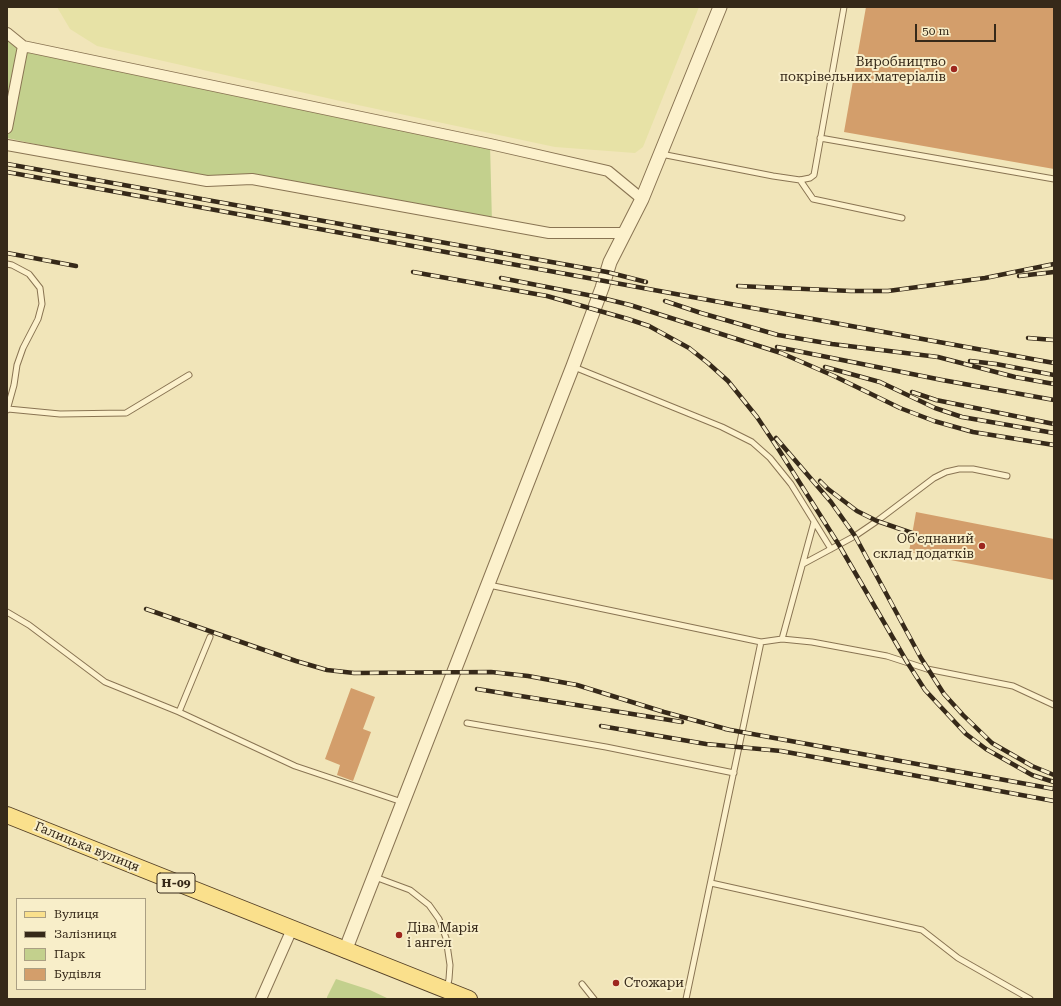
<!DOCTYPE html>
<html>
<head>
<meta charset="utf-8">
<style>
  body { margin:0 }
  #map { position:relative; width:1061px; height:1006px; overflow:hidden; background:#f1e5b9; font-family:"Roboto Serif",serif }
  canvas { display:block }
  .frame { position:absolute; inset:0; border:8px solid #362919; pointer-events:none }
  .legend { position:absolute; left:16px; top:898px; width:130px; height:92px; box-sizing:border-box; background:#f8eec9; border:1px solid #aa9f83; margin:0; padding:5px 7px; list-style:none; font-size:12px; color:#362919 }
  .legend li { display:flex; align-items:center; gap:8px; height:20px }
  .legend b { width:20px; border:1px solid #aa9f83 }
  .scale { position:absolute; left:915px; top:24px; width:81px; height:18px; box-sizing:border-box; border:2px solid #362919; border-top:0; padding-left:5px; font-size:12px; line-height:14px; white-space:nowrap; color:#362919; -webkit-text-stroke:3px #f8eec9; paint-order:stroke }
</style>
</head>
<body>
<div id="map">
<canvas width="1061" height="1006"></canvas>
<div class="frame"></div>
<ul class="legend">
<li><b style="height:5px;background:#fae08c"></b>Вулиця</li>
<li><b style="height:5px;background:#362919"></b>Залізниця</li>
<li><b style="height:11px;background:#c3d08d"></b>Парк</li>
<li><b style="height:11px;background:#d39e6b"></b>Будівля</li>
</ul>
<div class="scale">50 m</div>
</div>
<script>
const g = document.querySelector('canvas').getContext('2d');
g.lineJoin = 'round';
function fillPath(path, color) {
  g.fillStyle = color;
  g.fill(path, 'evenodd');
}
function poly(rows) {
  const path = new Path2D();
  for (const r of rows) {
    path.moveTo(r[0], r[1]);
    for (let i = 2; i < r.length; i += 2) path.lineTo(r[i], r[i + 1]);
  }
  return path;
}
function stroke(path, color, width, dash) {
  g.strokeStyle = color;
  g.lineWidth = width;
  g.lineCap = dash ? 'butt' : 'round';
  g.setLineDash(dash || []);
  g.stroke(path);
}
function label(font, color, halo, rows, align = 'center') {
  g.font = font + ' "Roboto Serif",serif';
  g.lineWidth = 4;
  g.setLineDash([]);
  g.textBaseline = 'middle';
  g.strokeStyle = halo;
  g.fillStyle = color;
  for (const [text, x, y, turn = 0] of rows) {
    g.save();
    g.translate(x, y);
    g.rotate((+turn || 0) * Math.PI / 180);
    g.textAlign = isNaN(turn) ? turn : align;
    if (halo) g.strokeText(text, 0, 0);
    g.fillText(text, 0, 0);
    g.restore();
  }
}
fillPath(poly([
  [57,7,699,7,643,147,635,153,555,147,358,105,97,46,70,29]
]), '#e7e2a6');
fillPath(poly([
  [7,40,23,46,490,144,492,223,252,179,207,181,7,138],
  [336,979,370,990,389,999,327,999,327,997]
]), '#c3d08d');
fillPath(poly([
  [866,7,1054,7,1054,169,844,132],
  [916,512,1054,539,1054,580,909,552],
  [351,688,375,697,363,729,371,732,353,781,337,775,340,765,325,759]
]), '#d39e6b');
const service = poly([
  [820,138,1054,179],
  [661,154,773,176,800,180,810,178,814,175,844,7],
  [800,180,813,199,902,218],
  [7,264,12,265,29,274,40,288,42,304,38,319,23,348,17,365,14,385,7,410],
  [574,367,722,427,752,442,770,458,791,484,831,549],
  [8,409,60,414,126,413,189,375],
  [803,564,855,536,877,521,934,478,946,472,959,469,973,469,1007,476],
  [489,585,761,642],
  [7,612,29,625,105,682,179,712,295,766,402,802],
  [782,639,814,522],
  [179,712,210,637],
  [467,723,606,747,734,773],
  [375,877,410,890,429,905,439,919,446,938,450,965,449,979,447,988],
  [711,883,922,930,958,958,1030,999],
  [582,984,594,999],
  [686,999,761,642,782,639,812,642,887,656,927,669,1013,686,1054,705]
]);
const minor = poly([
  [7,33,23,46,490,144,608,171,642,199],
  [7,128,23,46],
  [7,145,207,181,252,179,549,233,624,233],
  [261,999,292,929]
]);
const tertiary = poly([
  [345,951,573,366,602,288,610,262,642,199,720,7]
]);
const primary = poly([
  [7,815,469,999]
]);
stroke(service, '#897453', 7);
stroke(minor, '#897453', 12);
stroke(tertiary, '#897453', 15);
stroke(primary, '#554128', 18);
stroke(service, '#fcf1cc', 5);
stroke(minor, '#fcf1cc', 10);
stroke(tertiary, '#fcf1cc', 13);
stroke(primary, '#fae08c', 16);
const rail = poly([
  [7,164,607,272,646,282],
  [7,172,1054,363],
  [7,253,76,266],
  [413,272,547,296,628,319,649,326,689,348,708,363,728,381,757,417,779,450,839,545,907,662,925,690,966,734,986,749,1032,775,1054,782],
  [1019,276,1054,272],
  [501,278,598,297,630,305,781,353,834,376,900,408,934,421,973,432,1054,445],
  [738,286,851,291,888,291,985,278,1054,264],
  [665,301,701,313,778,335,832,344,938,357,1015,377,1054,384],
  [1028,338,1054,340],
  [777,347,942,380,1054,400],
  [970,361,996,364,1054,375],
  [825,367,880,382,935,408,962,417,1054,433],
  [912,392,936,400,1054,424],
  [776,438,831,502,855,536,921,658,944,694,963,715,992,743,1032,766,1054,775],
  [820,481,828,489,857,511,877,521,912,533],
  [146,609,296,661,327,670,354,673,491,672,528,676,577,685,664,712,730,730],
  [477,689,682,722],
  [601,726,706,744,781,751,1054,801],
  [725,729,1054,789]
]);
stroke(rail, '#362919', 4.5);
stroke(rail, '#f8eec9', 3, [9]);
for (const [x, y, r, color] of [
  [954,69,4,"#9d261e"],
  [982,546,4,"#9d261e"],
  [399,935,4,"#9d261e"],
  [616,983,4,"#9d261e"]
]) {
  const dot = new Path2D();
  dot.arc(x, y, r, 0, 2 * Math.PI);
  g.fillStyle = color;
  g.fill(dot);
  stroke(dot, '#f8eec9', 1.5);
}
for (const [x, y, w] of [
  [176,883,38]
]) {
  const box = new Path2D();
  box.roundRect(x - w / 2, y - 10, w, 20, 3);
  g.fillStyle = '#f8eec9';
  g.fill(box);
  stroke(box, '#362919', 1);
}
label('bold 12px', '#362919', null, [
  ["Н-09",176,883]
]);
label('13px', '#362919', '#f8eec9', [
  ["Виробництво",946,62],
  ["покрівельних матеріалів",946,77],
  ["Об'єднаний",974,539],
  ["склад додатків",974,554],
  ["Діва Марія",407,928,"left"],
  ["і ангел",407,943,"left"],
  ["Стожари",624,983,"left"]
], 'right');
label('13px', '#362919', '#f8eec9', [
  ["Галицька вулиця",87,847,22]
]);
</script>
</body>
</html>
